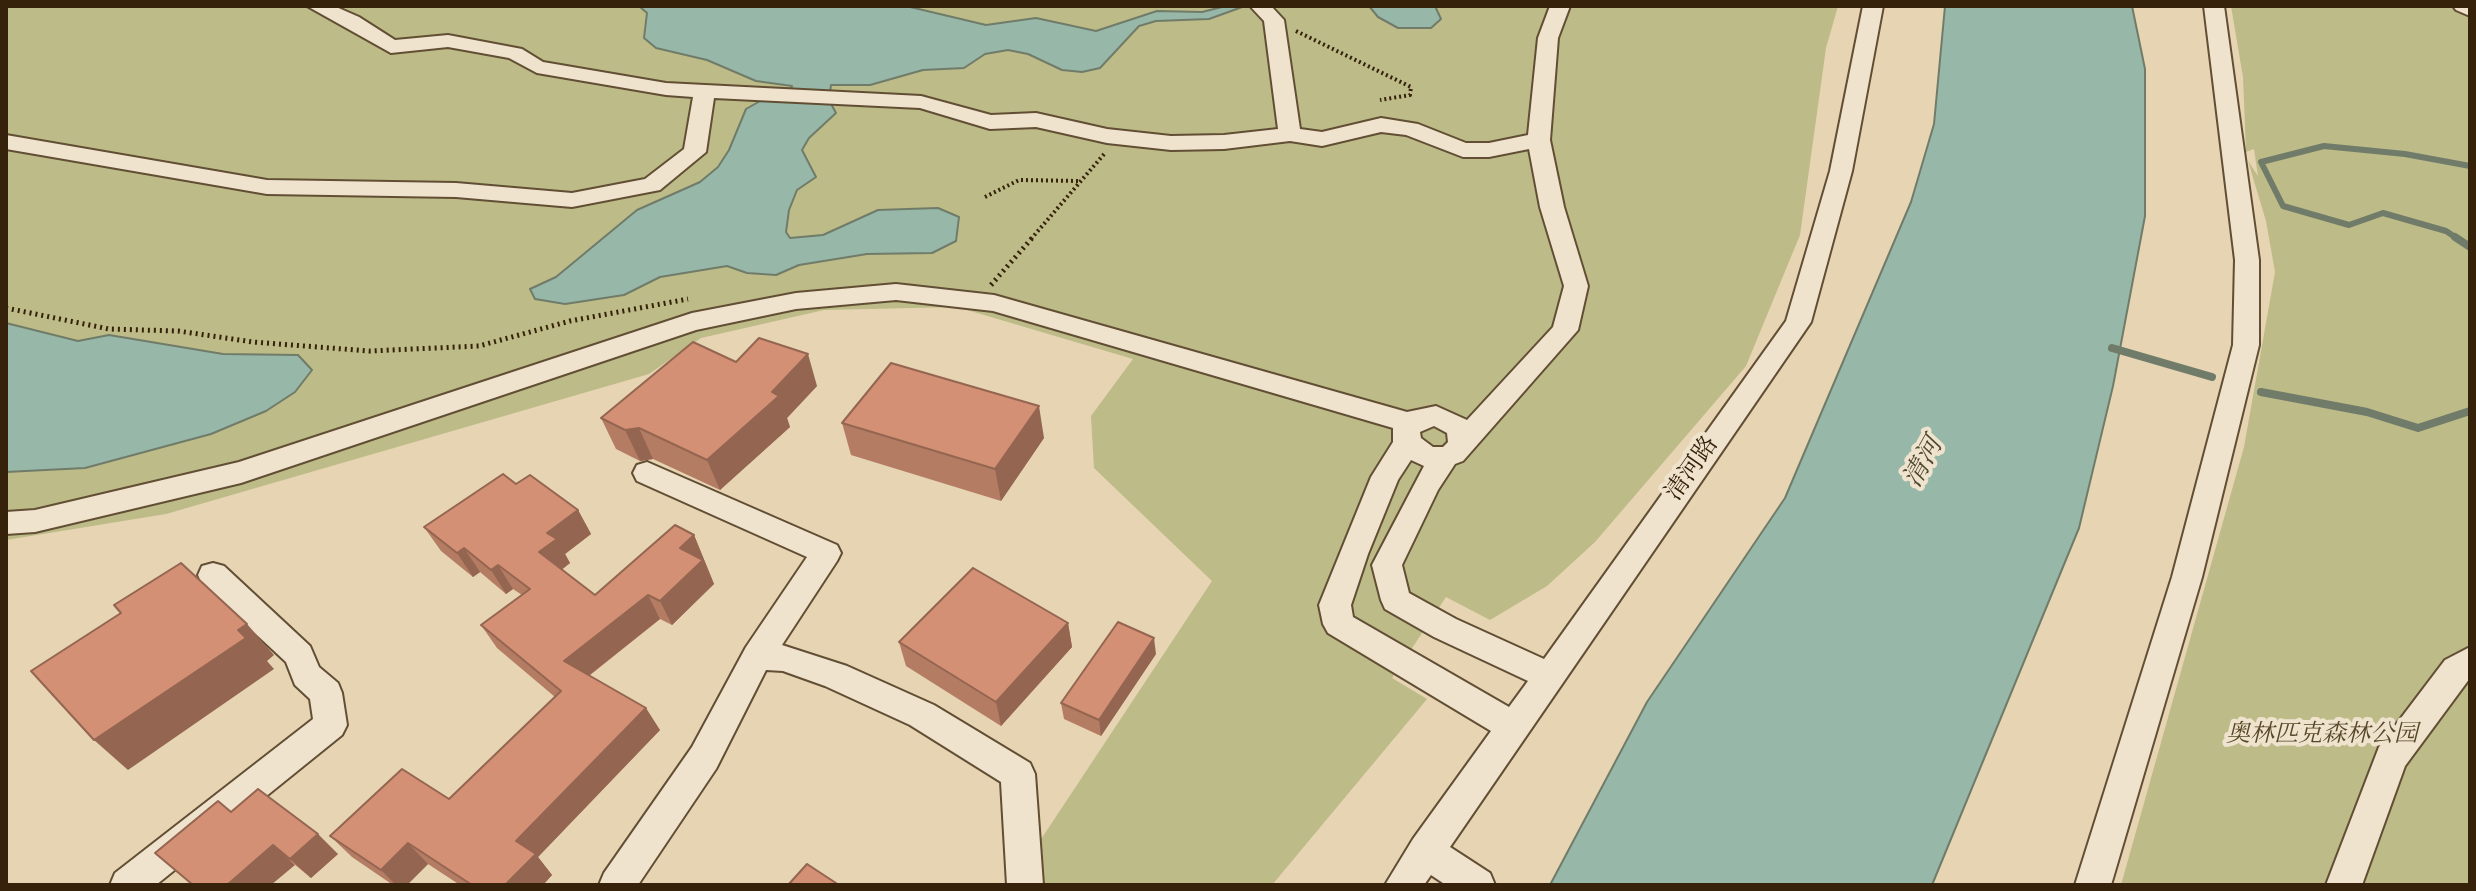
<!DOCTYPE html>
<html>
<head>
<meta charset="utf-8">
<style>
  body { margin:0 }
  #map { position:relative; width:2476px; height:891px; overflow:hidden; background:#e6d4b2; font-family:"Sorts Mill Goudy",serif }
  canvas { display:block }
  .frame { position:absolute; inset:0; border:8px solid #36220a; pointer-events:none }
</style>
</head>
<body>
<div id="map">
<canvas width="2476" height="891"></canvas>
<div class="frame"></div>
</div>
<script>
const g = document.querySelector('canvas').getContext('2d');
g.lineJoin = 'round';
function fillPath(path, color) {
  g.fillStyle = color;
  g.fill(path, 'evenodd');
}
function poly(rows) {
  const path = new Path2D();
  for (const r of rows) {
    path.moveTo(r[0], r[1]);
    for (let i = 2; i < r.length; i += 2) path.lineTo(r[i], r[i + 1]);
  }
  return path;
}
function stroke(path, color, width, dash) {
  g.strokeStyle = color;
  g.lineWidth = width;
  g.lineCap = dash ? 'butt' : 'round';
  g.setLineDash(dash || []);
  g.stroke(path);
}
function label(font, color, halo, rows, align = 'center') {
  g.font = font + ' "Sorts Mill Goudy","Noto Serif SC",serif';
  g.lineWidth = 8;
  g.setLineDash([]);
  g.textBaseline = 'middle';
  g.strokeStyle = halo;
  g.fillStyle = color;
  for (const [text, x, y, turn = 0] of rows) {
    g.save();
    g.translate(x, y);
    g.rotate((+turn || 0) * Math.PI / 180);
    g.textAlign = isNaN(turn) ? turn : align;
    if (halo) g.strokeText(text, 0, 0);
    g.fillText(text, 0, 0);
    g.restore();
  }
}
fillPath(poly([
  [6,6,1838,6,1826,48,1800,235,1746,366,1595,542,1547,586,1490,620,1446,597,1392,678,1427,699,1272,885,1017,885,1016,877,1212,581,1094,468,1091,416,1133,359,957,307,824,310,701,338,649,374,166,514,6,540],
  [2231,6,2470,6,2470,885,2121,885,2244,447,2275,272,2266,221,2248,161,2258,176,2254,149,2246,152,2243,77]
]), '#bdbb87');
const water = poly([
  [639,6,906,6,986,25,1036,18,1096,31,1157,11,1202,12,1226,6,1245,6,1209,19,1156,21,1139,26,1100,68,1082,72,1062,70,1028,54,1008,50,985,54,964,68,923,70,870,85,831,85,829,100,836,113,809,138,802,150,816,177,797,190,789,210,786,232,790,238,823,235,878,210,938,208,959,217,956,241,932,253,867,254,799,265,776,275,747,273,727,266,660,277,624,295,565,304,535,299,530,289,556,277,637,210,700,182,718,167,729,150,746,109,762,100,787,98,792,86,756,81,707,60,656,48,644,38,647,13,639,6],
  [1369,6,1435,6,1441,19,1431,28,1398,28,1378,17,1369,6],
  [1945,6,2132,6,2145,69,2145,216,2113,386,2079,528,1932,885,1550,885,1647,702,1785,498,1911,202,1934,124,1945,6],
  [6,323,78,341,109,335,223,354,298,355,312,370,295,392,266,411,211,434,85,468,6,472,6,323]
]);
fillPath(water, '#97b8a8');
stroke(water, '#707c69', 2);
stroke(poly([
  [2458,239,2446,231,2383,213,2349,225,2283,206,2261,162,2324,146,2405,154,2470,166]
]), '#707c69', 6);
stroke(poly([
  [2455,237,2470,247],
  [2112,348,2212,377],
  [2261,392,2367,412,2418,428,2470,411]
]), '#707c69', 8);
const minor = poly([
  [307,6,334,6,359,17,395,40,448,35,522,49,543,62,666,83,921,96,991,115,1036,113,1107,129,1171,136,1224,135,1278,129,1264,21,1250,6,1271,6,1284,20,1300,129,1322,132,1381,118,1418,124,1466,143,1489,143,1528,135,1538,38,1550,6,1570,6,1558,38,1550,140,1564,207,1588,286,1578,330,1463,461,1455,464,1438,490,1402,565,1409,593,1456,619,1544,659,1786,321,1830,171,1863,6,1883,6,1852,171,1811,322,1450,847,1490,873,1495,885,1446,885,1431,875,1424,885,1385,885,1413,839,1491,731,1328,633,1323,624,1319,605,1371,477,1393,442,1393,428,993,311,896,300,796,309,696,330,241,483,35,532,6,534,6,512,35,510,239,462,692,313,796,293,896,284,994,295,1407,412,1436,406,1467,420,1553,327,1564,286,1540,207,1529,149,1489,157,1463,157,1406,135,1381,132,1322,146,1290,141,1224,149,1171,150,1107,143,1036,127,990,129,920,108,714,98,706,152,660,190,572,207,456,197,267,194,6,149,6,135,267,180,456,183,572,193,645,179,684,149,693,97,666,95,537,73,509,58,448,47,391,53,307,6],
  [1434,426,1447,433,1448,442,1443,447,1433,447,1421,438,1420,432,1434,426],
  [1411,460,1424,466,1372,565,1381,600,1385,609,1434,637,1528,681,1509,707,1353,617,1351,605,1368,554,1398,480,1411,460],
  [2204,6,2224,6,2259,260,2259,345,2202,577,2111,885,2075,885,2172,577,2233,345,2235,260,2204,6],
  [2453,6,2470,6,2470,16,2456,10,2453,6],
  [647,462,837,545,841,553,837,561,782,645,847,666,934,705,1030,763,1035,774,1043,885,1007,885,1001,782,910,725,825,686,783,671,766,670,716,769,638,885,599,885,604,873,692,747,746,647,807,557,637,481,633,473,637,465,647,462],
  [213,563,224,566,310,646,319,667,338,683,342,693,347,725,342,735,156,885,110,885,115,873,313,719,310,699,295,685,286,662,202,584,198,575,202,566,213,563],
  [2470,647,2470,678,2405,766,2362,885,2326,885,2379,747,2445,660,2470,647]
]);
stroke(minor, '#624e34', 4);
stroke(poly([
  [1296,31,1411,87,1410,95,1380,100],
  [985,197,1019,180,1080,181],
  [1031,239,1105,153]
]), '#36220a', 4, [2, 3]);
stroke(poly([
  [991,285,1033,237],
  [6,308,109,329,178,331,253,342,369,351,479,346,570,321,688,299]
]), '#36220a', 5, [2, 4]);
fillPath(minor, '#efe3cd');
fillPath(poly([
  [736,362,817,386,787,418,790,427,720,490,653,459,640,461,616,449,601,418],
  [842,423,1044,438,1001,501,851,455],
  [516,484,578,510,591,534,565,554,570,563,562,569,595,595,694,535,714,584,672,625,660,619,589,676,660,730,538,857,552,875,543,885,460,885,428,864,407,885,393,885,352,857,330,836,449,799,555,697,497,648,481,625,522,595,513,589,506,594,480,572,473,577,441,551,424,527],
  [1068,623,1072,647,1001,726,906,666,899,642],
  [1156,654,1101,736,1064,719,1061,703],
  [231,812,338,854,311,878]
]), '#b57c64');
fillPath(poly([
  [808,354,817,386,787,418,790,427,720,490,707,460],
  [1039,406,1044,438,1001,501,995,469],
  [639,428,653,459,640,461,625,430],
  [578,510,591,534,565,554,570,563,554,576,539,552,547,533],
  [694,535,714,584,672,625,660,601,680,548],
  [464,548,480,572,473,577,457,553],
  [498,565,513,589,506,594,491,570],
  [648,595,660,619,578,684,564,661],
  [1068,623,1072,647,1001,726,996,702],
  [247,624,274,655,267,661,274,669,128,770,94,740],
  [1154,638,1156,654,1101,736,1099,720],
  [646,708,660,730,538,857,552,875,543,885,505,885,516,841],
  [318,834,338,854,311,878,290,859],
  [408,843,428,864,407,885,396,885,381,870],
  [273,845,295,865,271,885,227,885]
]), '#946551');
const building = poly([
  [759,338,808,354,772,392,779,396,707,460,639,428,625,430,601,418,693,342,736,362,759,338],
  [891,363,1039,406,995,469,842,423,891,363],
  [503,474,516,484,530,475,578,510,547,533,557,539,539,552,595,595,675,525,694,535,680,548,703,560,660,601,648,595,564,661,646,708,516,841,536,854,505,885,472,885,408,843,381,870,330,836,402,769,449,799,561,691,481,625,530,589,498,565,491,570,464,548,457,553,424,527,503,474],
  [181,563,247,624,238,630,246,638,94,740,31,671,121,613,114,605,181,563],
  [973,568,1068,623,996,702,899,642,973,568],
  [1118,622,1154,638,1099,720,1061,703,1118,622],
  [258,789,318,834,290,859,273,845,227,885,193,885,155,853,218,801,231,812,258,789],
  [807,864,839,885,788,885,807,864]
]);
fillPath(building, '#d39074');
stroke(building, '#946551', 2);
label('24px', '#36220a', '#efe3cd', [
  ["清河路",1694,470,-55]
]);
label('italic 24px', '#584829', '#efe3cd', [
  ["奥林匹克森林公园",2322,737]
]);
label('italic 26px', '#4e4832', '#efe3cd', [
  ["清河",1926,464,-61]
]);
</script>
</body>
</html>
